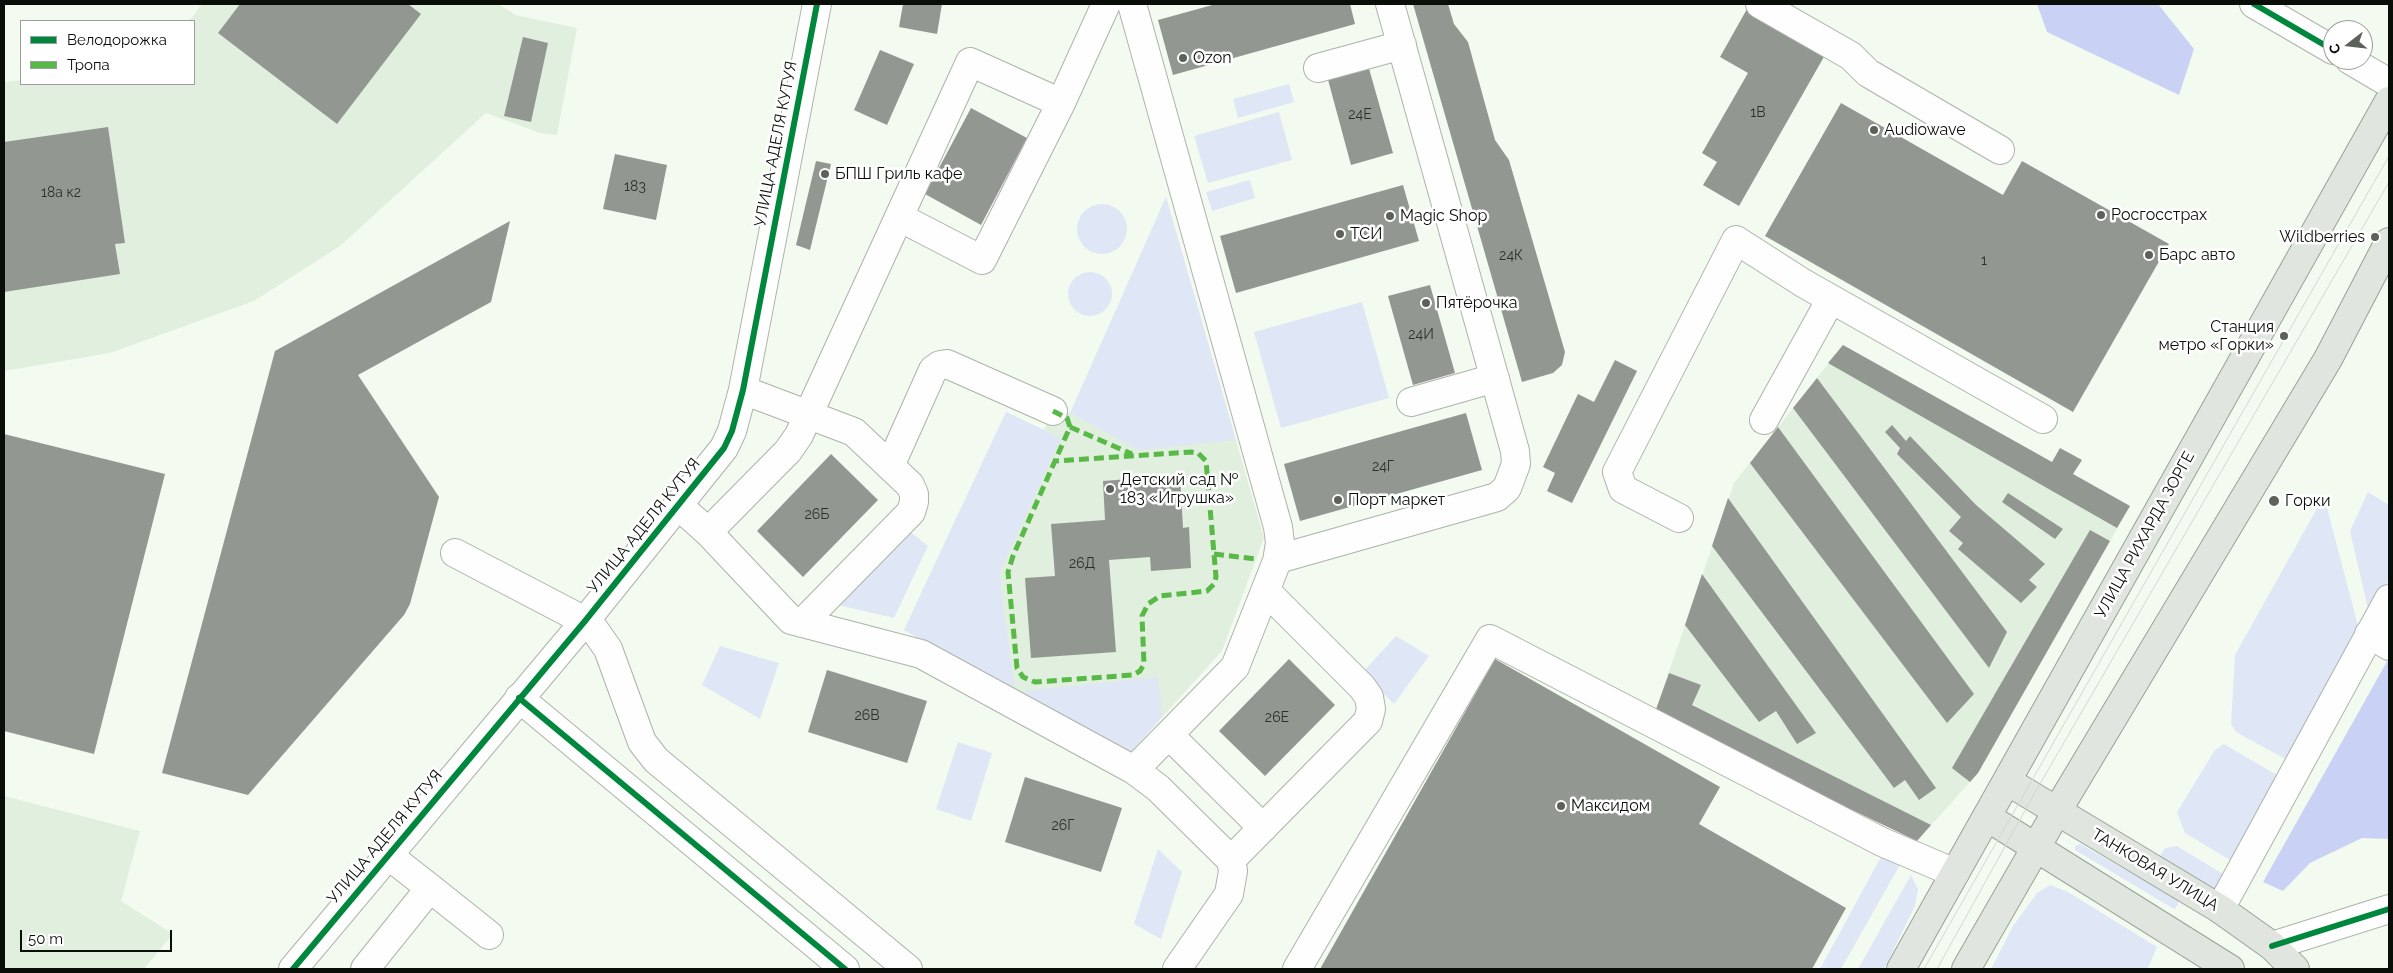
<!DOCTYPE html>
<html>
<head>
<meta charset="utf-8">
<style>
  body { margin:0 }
  #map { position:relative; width:2393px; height:973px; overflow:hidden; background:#f3fbf1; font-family:Raleway,sans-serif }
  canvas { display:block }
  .frame { position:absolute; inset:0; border:5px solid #0a0e09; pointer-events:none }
  .legend { position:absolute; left:20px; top:20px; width:175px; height:65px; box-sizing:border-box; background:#fff; border:1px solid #9d9f9d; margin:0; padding:6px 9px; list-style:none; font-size:15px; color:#0a0e09 }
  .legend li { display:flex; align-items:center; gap:10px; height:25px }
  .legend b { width:25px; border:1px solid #9d9f9d }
  .north { position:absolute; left:2323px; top:20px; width:50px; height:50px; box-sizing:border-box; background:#fff; border:1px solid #9d9f9d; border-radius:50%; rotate:254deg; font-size:14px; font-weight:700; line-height:20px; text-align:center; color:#0a0e09 }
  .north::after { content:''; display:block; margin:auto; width:18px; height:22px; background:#5c615a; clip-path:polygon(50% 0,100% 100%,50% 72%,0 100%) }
  .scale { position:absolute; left:20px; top:930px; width:152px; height:22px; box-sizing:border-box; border:2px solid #0a0e09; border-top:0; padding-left:6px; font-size:15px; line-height:18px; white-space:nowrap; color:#0a0e09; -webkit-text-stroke:4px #fff; paint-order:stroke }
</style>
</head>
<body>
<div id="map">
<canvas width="2393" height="973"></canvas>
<div class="frame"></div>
<ul class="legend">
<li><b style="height:6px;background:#00873e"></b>Велодорожка</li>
<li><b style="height:6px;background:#58b947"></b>Тропа</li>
</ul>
<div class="north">С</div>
<div class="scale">50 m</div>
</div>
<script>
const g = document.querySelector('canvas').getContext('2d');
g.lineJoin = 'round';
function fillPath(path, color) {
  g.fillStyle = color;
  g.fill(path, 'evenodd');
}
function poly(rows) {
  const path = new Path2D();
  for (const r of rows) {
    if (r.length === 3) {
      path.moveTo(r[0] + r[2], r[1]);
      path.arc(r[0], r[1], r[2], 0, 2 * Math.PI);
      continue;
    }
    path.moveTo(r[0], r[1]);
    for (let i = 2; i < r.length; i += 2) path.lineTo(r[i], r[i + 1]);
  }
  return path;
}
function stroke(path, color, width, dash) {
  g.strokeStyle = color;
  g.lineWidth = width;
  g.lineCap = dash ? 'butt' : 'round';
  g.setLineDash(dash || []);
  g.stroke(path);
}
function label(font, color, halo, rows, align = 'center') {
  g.font = font + ' Raleway,sans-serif';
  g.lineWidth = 5;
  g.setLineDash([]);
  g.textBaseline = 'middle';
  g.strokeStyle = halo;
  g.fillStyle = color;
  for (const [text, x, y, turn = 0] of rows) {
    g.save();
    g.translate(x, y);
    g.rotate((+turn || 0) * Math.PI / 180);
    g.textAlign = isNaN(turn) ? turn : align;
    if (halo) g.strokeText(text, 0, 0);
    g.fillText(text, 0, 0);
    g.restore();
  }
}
fillPath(poly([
  [202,4,498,4,516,15,577,28,557,135,540,133,486,113,340,246,254,301,110,353,4,371,4,82,21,80,21,84,194,84,194,21,189,21],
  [1166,197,1264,538,1222,651,1127,756,904,630,1006,412,1044,430,1055,407,1071,413],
  [1843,345,2130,506,1978,773,1917,841,1654,715,1734,483],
  [4,796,140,831,121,901,173,934,144,969,4,969]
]), '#e1efde');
fillPath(poly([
  [1289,84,1294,102,1238,118,1233,99],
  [1279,112,1292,160,1208,183,1194,136],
  [1250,180,1255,198,1212,211,1206,192],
  [1166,197,1236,440,1139,450,1070,413],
  [1102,229,25],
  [1090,294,22],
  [1362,302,1389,398,1281,428,1254,332],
  [1006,412,1061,438,999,574,1015,692,1158,677,1162,717,1127,756,904,630],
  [2368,492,2389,505,2389,580,2369,613,2350,531],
  [2324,496,2359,630,2289,761,2236,732,2231,724,2235,655],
  [908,530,928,546,894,618,838,605],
  [1396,636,1429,656,1394,704,1362,673],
  [720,646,779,663,760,719,702,685],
  [958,742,992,753,971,821,936,809],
  [2224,744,2282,778,2235,863,2185,833,2177,812,2215,750],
  [2080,844,2178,900,2178,905,2174,909,2075,850,2075,846],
  [2177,846,2228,877,2224,889,2209,888,2157,861,2165,848],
  [1158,849,1182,872,1161,939,1134,924],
  [1882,855,1901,863,1841,969,1820,969],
  [1911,875,1918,889,1915,906,1884,969,1858,969],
  [2050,885,2068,892,2157,947,2148,968,1991,969,2013,926,2037,893]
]), '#dfe6f5');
fillPath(poly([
  [2037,4,2158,4,2194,49,2179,95,2047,32],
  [2389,658,2389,839,2362,838,2310,863,2283,891,2263,882]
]), '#c9d2f4');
fillPath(poly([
  [240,4,408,4,421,14,337,124,218,33],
  [903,4,942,4,937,34,899,27],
  [1216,4,1350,4,1355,24,1173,75,1158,20],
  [1413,4,1448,4,1454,24,1468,42,1495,140,1509,160,1565,352,1562,365,1553,373,1522,382],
  [1747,9,1825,55,1739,206,1703,185,1717,162,1702,153,1748,73,1720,57],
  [523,37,548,43,531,122,504,116],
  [880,50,914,64,887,125,854,110],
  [1368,65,1393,153,1351,165,1327,76],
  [1841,103,2003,195,2022,161,2169,244,2073,412,1765,236],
  [971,108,1027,138,981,225,925,194],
  [108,127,125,243,115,244,120,274,4,292,4,142],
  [615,154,667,165,656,220,603,209],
  [816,161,831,164,810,250,796,245],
  [1403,185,1419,241,1236,293,1220,236],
  [510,221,491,302,358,375,439,497,410,604,404,615,248,795,162,773,275,351],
  [1430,285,1455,373,1413,385,1388,296],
  [1843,345,2052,462,2060,448,2082,460,2073,474,2130,506,2117,528,1828,363],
  [1615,360,1637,371,1572,503,1547,491,1555,473,1543,467,1578,394,1594,402],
  [1817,378,2007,632,1989,668,1793,408],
  [1466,413,1482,470,1300,521,1284,464],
  [1892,425,1906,441,1910,436,1976,505,2045,564,2029,580,2037,587,2021,603,1958,549,1963,543,1949,531,1961,517,1897,454,1900,448,1885,432],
  [1778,427,1974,694,1947,723,1750,463],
  [4,434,165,474,94,754,4,731],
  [831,454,878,500,803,577,757,531],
  [1180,475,1183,528,1189,527,1191,568,1151,571,1150,557,1109,560,1116,652,1031,658,1025,578,1055,576,1051,524,1105,520,1103,481],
  [2008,493,2063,529,2055,539,2002,502],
  [1728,498,1936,788,1919,800,1905,780,1894,788,1712,546],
  [2090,530,2110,541,1978,773,1970,782,1952,768],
  [1702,574,1816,733,1797,744,1776,711,1759,722,1685,625],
  [1289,659,1335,705,1265,776,1219,731],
  [1495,659,1720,787,1699,824,1846,908,1812,969,1320,969],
  [827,670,927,701,907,763,808,732],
  [1669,673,1701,685,1692,705,1931,825,1917,841,1654,715],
  [1025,777,1122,808,1101,872,1005,842]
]), '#929891');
const minor = poly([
  [1132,4,1278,527,1280,543,1277,561,1235,667,1134,770],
  [1760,4,1851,56,1868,73,2000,150],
  [2254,4,2333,50],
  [2350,60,2389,83],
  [1318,68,1402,45],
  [899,217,982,260,1061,103,1106,4],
  [743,390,854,432,910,485,914,494,914,502,911,512,802,623],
  [1411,402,1495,378],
  [1764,420,1831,299],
  [890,466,933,370,940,365,947,364,1053,411],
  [679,506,708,532,791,620,921,654,1134,770,1158,788,1231,860,1233,871,1229,894,1177,969],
  [1679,518,1623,489,1617,472,1736,240,1803,283,2043,419],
  [708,532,788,451,799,435,970,62,1061,103],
  [455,553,585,621,594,629,608,649,642,742,656,760,908,969],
  [1278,559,1497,497,1507,488,1516,464,1515,451,1390,4],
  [2369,634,2389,646],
  [519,698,845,969],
  [1169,735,1263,828],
  [388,855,430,888],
  [1231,860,1368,721,1371,709,1369,697,1362,687,1266,591],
  [2220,909,2389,599],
  [2272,946,2389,909],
  [293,969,585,621,724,448,732,431,743,390,817,4],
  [365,969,430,888,489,935],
  [1297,969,1490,639,1882,842,1955,873]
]);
const major = poly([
  [2007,781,2220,909,2272,946,2295,969],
  [1987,817,2230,969],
  [1901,969,2389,101],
  [1966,969,2057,811,2328,359,2389,242]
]);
stroke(minor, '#adb2ab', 30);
stroke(major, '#97a295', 30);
stroke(minor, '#fdfefd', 28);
stroke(major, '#e0e5df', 28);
stroke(poly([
  [1924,969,2389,156],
  [1937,969,2033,796,2389,182]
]), '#d4d6d3', 1);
stroke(poly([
  [1053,411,1067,418,1070,427,1055,461,1013,556,1008,572,1017,668,1023,677,1035,682,1133,675,1140,671,1144,664,1142,616,1148,604,1160,596,1207,591,1214,584,1216,577,1206,461,1198,453,1191,452,1055,461],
  [1070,427,1132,454],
  [1214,554,1256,559]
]), '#58b947', 5, [10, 5]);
stroke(poly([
  [2254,4,2333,50],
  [519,698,845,969],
  [2272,946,2389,909],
  [293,969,585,621,724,448,732,431,743,390,817,4]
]), '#00873e', 6);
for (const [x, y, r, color] of [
  [1183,58,5,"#5c615a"],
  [1874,130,5,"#5c615a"],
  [825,174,5,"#5c615a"],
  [2101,215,5,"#5c615a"],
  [1390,216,5,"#5c615a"],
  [1340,234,5,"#5c615a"],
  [2375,237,5,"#5c615a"],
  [2149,255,5,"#5c615a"],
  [1426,303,5,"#5c615a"],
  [2284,336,5,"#5c615a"],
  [1110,489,5,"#5c615a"],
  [1338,500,5,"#5c615a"],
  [2274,501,6,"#5c615a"],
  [1561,806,5,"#5c615a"]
]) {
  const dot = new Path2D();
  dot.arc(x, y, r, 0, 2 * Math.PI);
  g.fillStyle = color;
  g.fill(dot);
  stroke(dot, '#fff', 2);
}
label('14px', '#2c302b', null, [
  ["1В",1758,113],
  ["24Е",1360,115],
  ["183",635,187],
  ["18а к2",61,193],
  ["24К",1511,256],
  ["1",1984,261],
  ["24И",1421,335],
  ["24Г",1383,467],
  ["26Б",817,515],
  ["26Д",1082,564],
  ["26В",867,716],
  ["26Е",1277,718],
  ["26Г",1063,826]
]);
label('16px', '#0a0e09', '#fff', [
  ["Ozon",1193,58],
  ["Audiowave",1884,130],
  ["БПШ Гриль кафе",835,174],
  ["Росгосстрах",2111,215],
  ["Magic Shop",1400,216],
  ["ТСИ",1350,234],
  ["Wildberries",2365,237,"right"],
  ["Барс авто",2159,255],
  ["Пятёрочка",1436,303],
  ["Станция",2274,327,"right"],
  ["метро «Горки»",2274,345,"right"],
  ["Детский сад №",1120,480],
  ["183 «Игрушка»",1120,498],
  ["Порт маркет",1348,500],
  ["Горки",2285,501],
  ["Максидом",1571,806]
], 'left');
label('16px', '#0a0e09', '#fff', [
  ["УЛИЦА АДЕЛЯ КУТУЯ",776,144,-79],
  ["УЛИЦА АДЕЛЯ КУТУЯ",644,526,-51],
  ["УЛИЦА РИХАРДА ЗОРГЕ",2145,535,-61],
  ["УЛИЦА АДЕЛЯ КУТУЯ",385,837,-50],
  ["ТАНКОВАЯ УЛИЦА",2155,870,31]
]);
</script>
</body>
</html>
